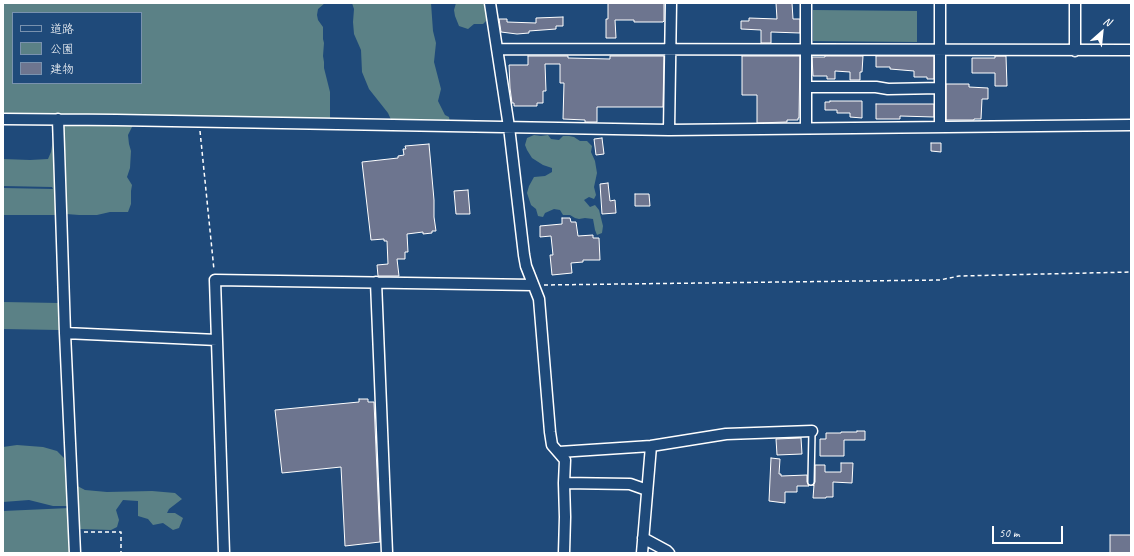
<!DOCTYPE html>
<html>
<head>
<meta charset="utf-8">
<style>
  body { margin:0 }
  #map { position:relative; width:1134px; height:556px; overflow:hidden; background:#1f4a7a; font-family:Caveat,"Klee One",sans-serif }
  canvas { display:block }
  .frame { position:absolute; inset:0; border:4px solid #fff; pointer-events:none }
  .legend { position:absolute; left:12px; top:12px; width:130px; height:72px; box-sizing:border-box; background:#1f4a7a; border:1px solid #7992af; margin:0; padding:5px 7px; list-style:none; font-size:12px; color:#fff }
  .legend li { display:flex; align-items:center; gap:8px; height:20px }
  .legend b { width:20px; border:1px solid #7992af }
  .north { position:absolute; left:1082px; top:12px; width:40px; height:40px; -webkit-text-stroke:3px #1f4a7a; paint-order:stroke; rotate:27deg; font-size:11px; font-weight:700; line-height:16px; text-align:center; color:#fff }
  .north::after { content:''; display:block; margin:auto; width:14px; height:18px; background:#fff; clip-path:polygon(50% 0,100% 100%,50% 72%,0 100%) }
  .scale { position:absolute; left:992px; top:526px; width:71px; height:18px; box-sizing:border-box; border:2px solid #fff; border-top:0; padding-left:5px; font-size:12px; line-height:14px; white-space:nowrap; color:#fff; -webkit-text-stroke:3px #1f4a7a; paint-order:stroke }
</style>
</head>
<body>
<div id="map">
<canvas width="1134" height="556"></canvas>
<div class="frame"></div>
<ul class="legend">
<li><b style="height:5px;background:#1f4a7a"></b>道路</li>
<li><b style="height:11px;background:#5b8186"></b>公園</li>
<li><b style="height:11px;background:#6d758f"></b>建物</li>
</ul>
<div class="north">N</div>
<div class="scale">50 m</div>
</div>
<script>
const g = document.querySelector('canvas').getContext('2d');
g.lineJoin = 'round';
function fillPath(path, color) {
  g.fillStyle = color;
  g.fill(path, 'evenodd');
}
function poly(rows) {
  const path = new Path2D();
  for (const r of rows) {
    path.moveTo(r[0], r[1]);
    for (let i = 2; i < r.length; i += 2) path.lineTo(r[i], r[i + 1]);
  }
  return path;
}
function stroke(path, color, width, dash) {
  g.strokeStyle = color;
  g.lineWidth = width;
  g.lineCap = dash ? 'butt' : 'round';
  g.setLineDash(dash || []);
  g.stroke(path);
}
fillPath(poly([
  [3,3,325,3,318,9,317,15,318,20,323,27,323,39,324,43,323,56,324,62,324,68,330,92,330,119,325,121,210,116,166,116,135,123,132,127,128,135,129,144,131,151,130,168,127,177,132,185,131,191,131,204,128,212,110,212,97,215,79,215,66,214,58,212,58,215,3,215,3,188,53,189,52,187,3,186,3,159,30,160,48,159,51,152,53,139,60,129,67,125,70,121,71,114,66,114,58,117,3,116],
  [13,13,141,13,141,83,13,83],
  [352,3,431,3,433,31,436,43,434,62,441,89,438,101,445,115,449,117,450,123,392,122,388,113,369,89,362,72,361,50,354,34,353,22,354,9],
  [456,3,487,3,490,17,483,24,474,24,468,29,459,26,455,16,454,10],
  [813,10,917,11,917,42,813,41],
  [534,135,541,136,548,135,551,139,559,140,563,136,569,136,574,137,580,141,587,141,592,146,591,152,595,161,597,173,594,187,596,195,594,199,589,197,584,200,590,207,595,205,599,210,603,226,602,233,597,235,595,230,593,219,585,218,579,219,575,218,570,215,563,215,560,210,554,209,545,213,543,217,538,216,536,209,531,205,527,193,529,186,534,177,545,176,552,172,552,168,543,165,532,158,527,150,525,145,527,138],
  [3,302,59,303,59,330,3,329],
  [17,445,43,447,57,451,64,458,66,480,85,490,107,492,152,491,175,493,182,499,169,509,167,513,175,513,183,518,179,528,173,530,163,523,153,525,148,519,138,516,138,501,123,500,116,510,119,520,117,527,111,530,79,529,76,523,72,506,53,506,29,500,3,502,3,447],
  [70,508,72,553,3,553,3,511]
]), '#5b8186');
const building = poly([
  [608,3,664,3,664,21,663,22,634,22,634,20,615,20,616,38,606,38,606,19,608,19,608,3],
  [776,3,792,3,793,19,800,19,800,33,771,32,771,43,761,43,761,30,741,29,741,21,749,21,749,18,777,19,776,3],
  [563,17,563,26,556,26,556,29,529,31,529,33,517,34,501,32,499,19,507,19,507,22,536,23,536,18,563,17],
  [528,56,568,56,568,58,610,59,610,56,664,56,663,107,597,107,597,122,585,122,585,120,563,119,564,83,560,83,560,64,545,64,546,91,543,91,543,103,537,103,537,106,514,106,514,103,512,103,510,88,509,65,528,65,528,56],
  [742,56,800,56,799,118,798,118,798,120,787,120,787,122,757,123,757,95,742,95,742,56],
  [825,56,863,56,862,72,860,72,860,80,850,80,850,72,835,71,835,79,827,79,827,76,813,76,812,57,825,57,825,56],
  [876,56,934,56,934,79,927,79,927,77,914,77,914,71,890,69,890,67,876,67,876,56],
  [995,56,1006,56,1007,86,995,86,995,73,972,73,972,58,995,58,995,56],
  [946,84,969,84,969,87,988,88,988,99,982,99,981,119,974,119,974,120,946,120,946,84],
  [830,101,862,101,862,118,850,117,850,113,837,113,837,110,825,110,825,102,830,102,830,101],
  [876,104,934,104,934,117,900,116,900,119,876,119,876,104],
  [602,138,604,154,596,155,594,139,602,138],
  [931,143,941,143,941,152,931,151,931,143],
  [429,144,434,200,434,217,436,231,432,231,432,233,423,234,423,232,407,234,408,252,405,252,405,259,397,259,399,276,378,276,377,265,388,264,387,241,384,241,384,239,371,240,362,162,398,158,398,156,404,155,403,149,406,149,405,146,429,144],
  [608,183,610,201,615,200,616,213,602,214,600,184,608,183],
  [468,190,470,214,456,214,454,191,468,190],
  [635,194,649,194,650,206,635,206,635,194],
  [562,218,570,218,571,222,576,222,578,236,593,235,593,238,599,238,600,260,583,260,583,262,571,263,572,273,552,275,550,255,553,255,551,236,540,237,540,226,562,224,562,218],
  [359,399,368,399,368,402,374,402,380,542,345,546,341,467,282,473,275,410,359,402,359,399],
  [857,431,865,431,865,440,844,440,844,456,820,456,820,439,826,439,826,433,841,433,841,432,857,432,857,431],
  [801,438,802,454,777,455,776,439,801,438],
  [771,458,780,459,779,474,781,474,781,476,807,475,807,482,809,486,797,486,797,492,785,492,785,503,769,501,771,458],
  [841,463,853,463,852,483,833,482,833,497,826,497,826,498,813,498,814,485,813,486,815,482,815,465,825,465,825,472,841,472,841,463],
  [1110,535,1131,535,1131,553,1110,553,1110,535]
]);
fillPath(building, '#6d758f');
stroke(building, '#fff', 1);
const lane = poly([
  [811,482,812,431]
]);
const street = poly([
  [490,3,509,127,524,255,526,266,539,299,550,432,552,445,565,460,564,483,565,517,564,553],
  [497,49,1131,50],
  [1075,51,1075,3],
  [807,87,876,87,888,89,940,88],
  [3,119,116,120,669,130,1131,125],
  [58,119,65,333,75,553],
  [940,126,940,3],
  [806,128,806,3],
  [669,130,671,3],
  [376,282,387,553],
  [65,333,217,340],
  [559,452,651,446,726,434,812,431],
  [564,483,630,484,647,490],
  [643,538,667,551,669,553],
  [224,553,215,280,533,285],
  [642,553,651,446]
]);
stroke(lane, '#fff', 8);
stroke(street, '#fff', 13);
stroke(poly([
  [200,131,214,270],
  [544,285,940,280,959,276,1131,272],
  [84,532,121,532,121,553]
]), '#fff', 1.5, [4, 3]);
stroke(lane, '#1f4a7a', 5);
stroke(street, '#1f4a7a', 10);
</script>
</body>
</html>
